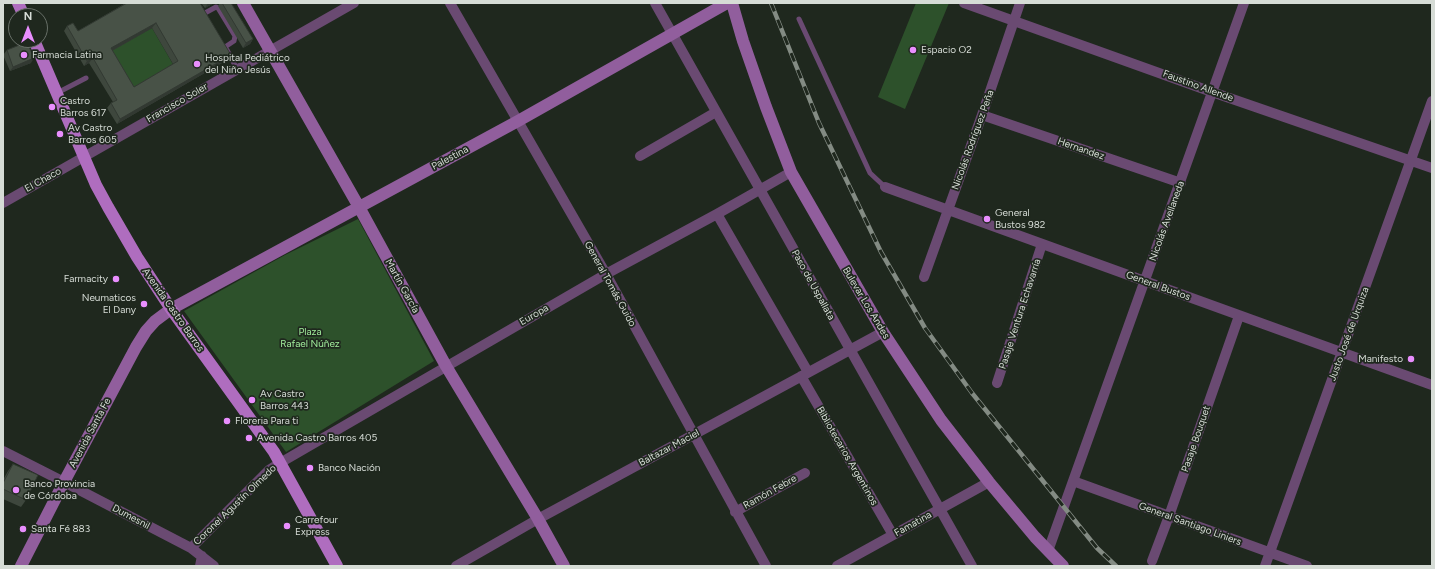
<!DOCTYPE html>
<html>
<head>
<meta charset="utf-8">
<style>
  body { margin:0 }
  #map { position:relative; width:1435px; height:569px; overflow:hidden; background:#1f281e; font-family:Figtree,sans-serif }
  canvas { display:block }
  .frame { position:absolute; inset:0; border:4px solid #d6dcd6; pointer-events:none }
  .north { position:absolute; left:8px; top:8px; width:40px; height:40px; box-sizing:border-box; background:#1f281e; border:1px solid #687068; border-radius:50%; rotate:0deg; font-size:11px; font-weight:700; line-height:16px; text-align:center; color:#d6dcd6 }
  .north::after { content:''; display:block; margin:auto; width:14px; height:18px; background:#e98efe; clip-path:polygon(50% 0,100% 100%,50% 72%,0 100%) }
</style>
</head>
<body>
<div id="map">
<canvas width="1435" height="569"></canvas>
<div class="frame"></div>
<div class="north">N</div>
</div>
<script>
const g = document.querySelector('canvas').getContext('2d');
g.lineJoin = 'round';
function fillPath(path, color) {
  g.fillStyle = color;
  g.fill(path, 'evenodd');
}
function poly(rows) {
  const path = new Path2D();
  for (const r of rows) {
    path.moveTo(r[0], r[1]);
    for (let i = 2; i < r.length; i += 2) path.lineTo(r[i], r[i + 1]);
  }
  return path;
}
function stroke(path, color, width, dash) {
  g.strokeStyle = color;
  g.lineWidth = width;
  g.lineCap = dash ? 'butt' : 'round';
  g.setLineDash(dash || []);
  g.stroke(path);
}
function label(font, color, halo, rows, align = 'center') {
  g.font = font + ' Figtree,sans-serif';
  g.lineWidth = 3.5;
  g.setLineDash([]);
  g.textBaseline = 'middle';
  g.strokeStyle = halo;
  g.fillStyle = color;
  for (const [text, x, y, turn = 0] of rows) {
    g.save();
    g.translate(x, y);
    g.rotate((+turn || 0) * Math.PI / 180);
    g.textAlign = isNaN(turn) ? turn : align;
    if (halo) g.strokeText(text, 0, 0);
    g.fillText(text, 0, 0);
    g.restore();
  }
}
fillPath(poly([
  [916,3,949,3,905,109,878,97],
  [152,28,174,66,130,92,108,53],
  [358,219,434,361,286,452,184,311,285,255]
]), '#2d512b');
stroke(poly([
  [205,13,216,7,218,8,235,36,234,41,225,47],
  [799,19,870,173,885,187],
  [227,50,237,69],
  [57,93,86,78]
]), '#6a4a72', 5);
stroke(poly([
  [450,3,606,274,766,566],
  [655,3,972,566],
  [964,3,1212,92,1432,168],
  [982,115,1181,183],
  [640,156,716,112],
  [885,187,1432,385],
  [3,203,354,3],
  [717,214,808,372],
  [924,277,982,115,1020,3],
  [801,376,893,535],
  [997,383,1042,244],
  [3,451,64,482,191,548,214,566],
  [1073,481,1307,566],
  [735,512,805,473],
  [191,548,269,470,280,463,606,274,717,214,791,172],
  [1048,551,1244,3],
  [1152,561,1169,516,1239,316],
  [200,566,202,556],
  [456,566,538,519,883,332],
  [837,566,989,482],
  [1265,566,1432,101]
]), '#6a4a72', 10);
stroke(poly([
  [243,3,359,207,446,366,538,519,564,566],
  [732,3,743,41,766,107,791,172,883,332,941,420,989,482,1035,537,1063,566],
  [21,566,64,482,136,347,146,331,155,321,171,309,518,121,727,3]
]), '#915e9d', 12);
stroke(poly([
  [18,3,24,16],
  [34,40,96,185,108,207,137,257,171,309,274,452,337,566]
]), '#af6dbf', 12);
const rail = poly([
  [771,3,819,123,881,252,925,328,972,393,1097,548,1116,566]
]);
stroke(rail, '#838b83', 4.5);
stroke(rail, '#1f281e', 3, [9]);
fillPath(poly([
  [126,3,227,60,117,124,107,108,111,103,113,102,89,63,84,66,64,31,67,26,78,31],
  [152,28,173,64,134,87,112,51],
  [201,3,214,3,205,8],
  [220,3,231,3,253,39,250,44,243,48,218,6],
  [7,50,31,63,10,71,3,55],
  [13,464,26,500,21,507,3,499,3,480,8,471]
]), '#3e473d');
fillPath(poly([
  [208,3,214,3,205,8],
  [156,23,152,28,108,53,111,48],
  [253,39,250,44,243,48,246,43],
  [231,55,227,60,117,124,120,119],
  [34,58,31,63,10,71,13,67],
  [93,58,89,63,84,66,87,61]
]), '#323932');
const building = poly([
  [127,3,200,3,231,55,120,119,111,103,117,100,93,58,87,61,67,26,73,23,78,31,127,3],
  [156,23,178,61,134,87,111,48,156,23],
  [222,3,231,3,253,39,246,43,222,3],
  [27,42,34,58,13,67,7,50,27,42],
  [13,464,38,475,26,500,3,489,3,483,13,464]
]);
fillPath(building, '#485247');
stroke(building, '#323932', 1);
for (const [x, y, r, color] of [
  [913,50,4,"#e98efe"],
  [24,55,4,"#e98efe"],
  [197,64,4,"#e98efe"],
  [52,107,4,"#e98efe"],
  [60,134,4,"#e98efe"],
  [987,219,4,"#e98efe"],
  [116,279,4,"#e98efe"],
  [144,304,4,"#e98efe"],
  [1411,359,4,"#e98efe"],
  [252,400,4,"#e98efe"],
  [227,421,4,"#e98efe"],
  [249,438,4,"#e98efe"],
  [310,468,4,"#e98efe"],
  [16,490,4,"#e98efe"],
  [287,526,4,"#e98efe"],
  [23,529,4,"#e98efe"]
]) {
  const dot = new Path2D();
  dot.arc(x, y, r, 0, 2 * Math.PI);
  g.fillStyle = color;
  g.fill(dot);
  stroke(dot, '#1f281e', 1.5);
}
label('10px', '#d6dcd6', '#1f281e', [
  ["Espacio O2",921,50],
  ["Farmacia Latina",32,55],
  ["Hospital Pediátrico",205,58],
  ["del Niño Jesús",205,70],
  ["Castro",60,101],
  ["Barros 617",60,113],
  ["Av Castro",68,128],
  ["Barros 605",68,140],
  ["General",995,213],
  ["Bustos 982",995,225],
  ["Farmacity",108,279,"right"],
  ["Neumaticos",136,298,"right"],
  ["El Dany",136,310,"right"],
  ["Manifesto",1403,359,"right"],
  ["Av Castro",260,394],
  ["Barros 443",260,406],
  ["Floreria Para ti",235,421],
  ["Avenida Castro Barros 405",257,438],
  ["Banco Nación",318,468],
  ["Banco Provincia",24,484],
  ["de Córdoba",24,496],
  ["Carrefour",295,520],
  ["Express",295,532],
  ["Santa Fé 883",31,529]
], 'left');
label('10px', '#d6dcd6', '#1f281e', [
  ["Faustino Allende",1198,86,20],
  ["Francisco Soler",177,103,-30],
  ["Nicolás Rodríguez Peña",973,140,-70],
  ["Hernandez",1081,149,19],
  ["Palestina",450,158,-28],
  ["El Chaco",43,180,-29],
  ["Nicolás Avellaneda",1167,221,-70],
  ["General Tomás Guido",610,284,61],
  ["Paso de Uspallata",813,285,61],
  ["Martín García",402,286,61],
  ["General Bustos",1158,286,20],
  ["Bulevar Los Andes",866,303,59],
  ["Avenida Castro Barros",173,310,55],
  ["Pasaje Ventura Echavarría",1020,314,-72],
  ["Europa",534,315,-30],
  ["Justo José de Urquiza",1349,334,-70],
  ["Avenida Santa Fe",90,433,-62],
  ["Pasaje Bouquet",1196,439,-71],
  ["Baltazar Maciel",669,448,-28],
  ["Bibliotecarios Argentinos",847,456,60],
  ["Ramón Febre",770,492,-29],
  ["Coronel Agustín Olmedo",235,505,-44],
  ["Dumesnil",131,517,28],
  ["Famatina",913,524,-29],
  ["General Santiago Liniers",1190,524,20]
]);
label('10px', '#a0ec9b', '#1f281e', [
  ["Plaza",310,332],
  ["Rafael Núñez",310,344]
]);
</script>
</body>
</html>
